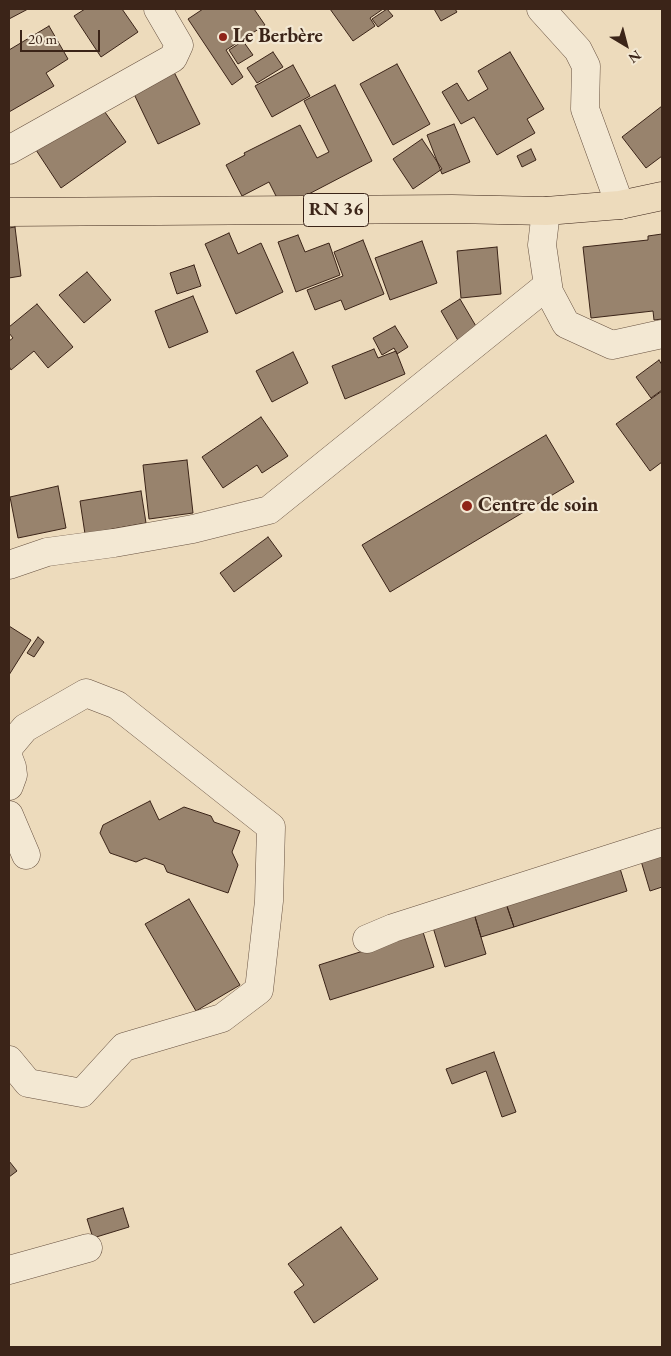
<!DOCTYPE html>
<html>
<head>
<meta charset="utf-8">
<style>
  body { margin:0 }
  #map { position:relative; width:671px; height:1356px; overflow:hidden; background:#eddbbc; font-family:"EB Garamond",serif }
  canvas { display:block }
  .frame { position:absolute; inset:0; border:10px solid #3b2418; pointer-events:none }
  .north { position:absolute; left:601px; top:20px; width:50px; height:50px; -webkit-text-stroke:4px #f3e8d3; paint-order:stroke; rotate:143deg; font-size:14px; font-weight:700; line-height:20px; text-align:center; color:#3b2418 }
  .north::after { content:''; display:block; margin:auto; width:18px; height:22px; background:#3b2418; clip-path:polygon(50% 0,100% 100%,50% 72%,0 100%) }
  .scale { position:absolute; left:20px; top:30px; width:80px; height:22px; box-sizing:border-box; border:2px solid #3b2418; border-top:0; padding-left:6px; font-size:15px; line-height:18px; white-space:nowrap; color:#3b2418; -webkit-text-stroke:4px #f3e8d3; paint-order:stroke }
</style>
</head>
<body>
<div id="map">
<canvas width="671" height="1356"></canvas>
<div class="frame"></div>
<div class="north">N</div>
<div class="scale">20 m</div>
</div>
<script>
const g = document.querySelector('canvas').getContext('2d');
g.lineJoin = 'round';
function fillPath(path, color) {
  g.fillStyle = color;
  g.fill(path, 'evenodd');
}
function poly(rows) {
  const path = new Path2D();
  for (const r of rows) {
    path.moveTo(r[0], r[1]);
    for (let i = 2; i < r.length; i += 2) path.lineTo(r[i], r[i + 1]);
  }
  return path;
}
function stroke(path, color, width, dash) {
  g.strokeStyle = color;
  g.lineWidth = width;
  g.lineCap = dash ? 'butt' : 'round';
  g.setLineDash(dash || []);
  g.stroke(path);
}
function label(font, color, halo, rows, align = 'center') {
  g.font = font + ' "EB Garamond",serif';
  g.lineWidth = 4.5;
  g.setLineDash([]);
  g.textBaseline = 'middle';
  g.strokeStyle = halo;
  g.fillStyle = color;
  for (const [text, x, y, turn = 0] of rows) {
    g.save();
    g.translate(x, y);
    g.rotate((+turn || 0) * Math.PI / 180);
    g.textAlign = isNaN(turn) ? turn : align;
    if (halo) g.strokeText(text, 0, 0);
    g.fillText(text, 0, 0);
    g.restore();
  }
}
const building = poly([
  [9,9,28,9,9,19,9,9],
  [85,9,122,9,138,32,101,57,74,16,85,9],
  [203,9,254,9,265,25,226,50,243,77,232,85,188,19,203,9],
  [330,9,383,9,370,18,375,26,353,41,330,9],
  [387,9,393,16,378,27,372,19,387,9],
  [434,9,455,9,457,12,441,21,434,9],
  [49,26,68,59,46,73,54,86,9,112,9,50,49,26],
  [243,41,253,55,238,64,229,50,243,41],
  [273,52,283,67,257,83,247,68,273,52],
  [510,52,544,109,527,119,535,133,497,155,474,117,461,124,442,92,457,83,468,101,488,89,478,71,510,52],
  [397,64,430,124,393,145,360,84,397,64],
  [293,65,310,96,272,117,255,86,293,65],
  [174,72,200,124,158,144,133,92,174,72],
  [335,85,372,161,282,208,269,182,242,196,226,165,245,155,244,153,300,125,317,158,329,152,304,101,335,85],
  [100,105,126,142,61,188,36,150,100,105],
  [662,106,662,156,646,168,622,137,662,106],
  [454,124,470,162,442,174,427,135,454,124],
  [422,139,442,169,413,189,393,159,422,139],
  [531,149,536,160,522,167,517,156,531,149],
  [15,227,21,276,9,278,9,228,15,227],
  [229,233,238,254,261,243,283,292,236,314,205,244,229,233],
  [662,234,662,319,654,320,653,311,591,318,583,247,648,240,648,236,662,234],
  [298,235,305,252,329,243,340,275,296,292,278,242,298,235],
  [363,240,384,294,345,310,341,300,315,310,307,290,343,276,334,252,363,240],
  [422,241,437,283,390,300,375,258,422,241],
  [497,247,501,294,461,298,457,251,497,247],
  [194,265,201,286,177,294,170,273,194,265],
  [87,272,111,300,84,323,59,295,87,272],
  [193,296,208,332,169,348,155,311,193,296],
  [460,299,480,333,460,344,441,311,460,299],
  [37,304,73,347,48,368,34,351,11,370,9,366,9,341,13,338,9,333,9,327,37,304],
  [395,326,408,347,397,354,394,348,382,355,373,338,395,326],
  [374,349,378,358,396,351,405,374,345,399,332,366,374,349],
  [293,352,308,383,272,402,256,371,293,352],
  [659,360,662,365,662,390,651,398,636,377,659,360],
  [662,391,662,462,650,471,616,424,662,391],
  [261,417,288,456,262,473,257,465,223,488,202,457,261,417],
  [546,435,574,482,390,592,362,545,546,435],
  [187,460,193,513,149,519,143,465,187,460],
  [58,486,66,528,18,538,10,497,58,486],
  [141,491,146,523,85,534,80,501,141,491],
  [268,537,282,556,234,592,220,573,268,537],
  [9,626,31,640,9,675,9,626],
  [38,637,44,642,34,657,27,653,38,637],
  [150,801,159,820,184,807,211,816,214,822,240,831,232,852,238,865,228,893,167,872,164,865,145,858,136,862,110,853,100,833,103,825,150,801],
  [662,855,662,887,650,891,641,861,662,855],
  [618,862,627,891,514,927,504,898,618,862],
  [189,899,240,985,196,1011,145,924,189,899],
  [505,900,514,927,481,937,473,910,505,900],
  [473,910,486,954,445,967,432,924,473,910],
  [423,932,434,967,330,1000,319,965,423,932],
  [494,1052,516,1112,502,1117,486,1071,452,1084,446,1069,494,1052],
  [9,1161,17,1171,9,1177,9,1161],
  [123,1208,129,1227,93,1238,87,1219,123,1208],
  [341,1227,378,1279,314,1323,294,1292,304,1285,288,1264,341,1227]
]);
fillPath(building, '#98836d');
stroke(building, '#3b2418', 1);
const minor = poly([
  [541,9,578,50,586,66,585,109,620,205],
  [9,150,173,58,179,45,158,9],
  [546,211,542,245,549,292,566,324,612,345,662,334],
  [9,565,47,552,114,543,193,529,269,510,548,285],
  [9,747,25,728,86,693,117,705,271,827,269,901,259,990,222,1018,124,1047,82,1093,28,1083,9,1060],
  [9,759,12,767,13,775,9,786],
  [9,815,26,855],
  [367,939,393,928,662,842],
  [9,1270,88,1248]
]);
const major = poly([
  [9,212,452,209,546,211,620,205,662,196]
]);
stroke(minor, '#685241', 29);
stroke(major, '#3b2418', 29);
stroke(minor, '#f3e8d3', 28);
stroke(major, '#eddbbc', 28);
for (const [x, y, r, color] of [
  [223,37,5,"#8f2418"],
  [467,506,6,"#8f2418"]
]) {
  const dot = new Path2D();
  dot.arc(x, y, r, 0, 2 * Math.PI);
  g.fillStyle = color;
  g.fill(dot);
  stroke(dot, '#f3e8d3', 2);
}
for (const [x, y, w] of [
  [336,210,65]
]) {
  const box = new Path2D();
  box.roundRect(x - w / 2, y - 16.5, w, 33, 4);
  g.fillStyle = '#f3e8d3';
  g.fill(box);
  stroke(box, '#3b2418', 1);
}
label('bold 19px', '#3b2418', null, [
  ["RN 36",336,210]
]);
label('bold 20px', '#3b2418', '#f3e8d3', [
  ["Le Berbère",233,37],
  ["Centre de soin",478,506]
], 'left');
</script>
</body>
</html>
